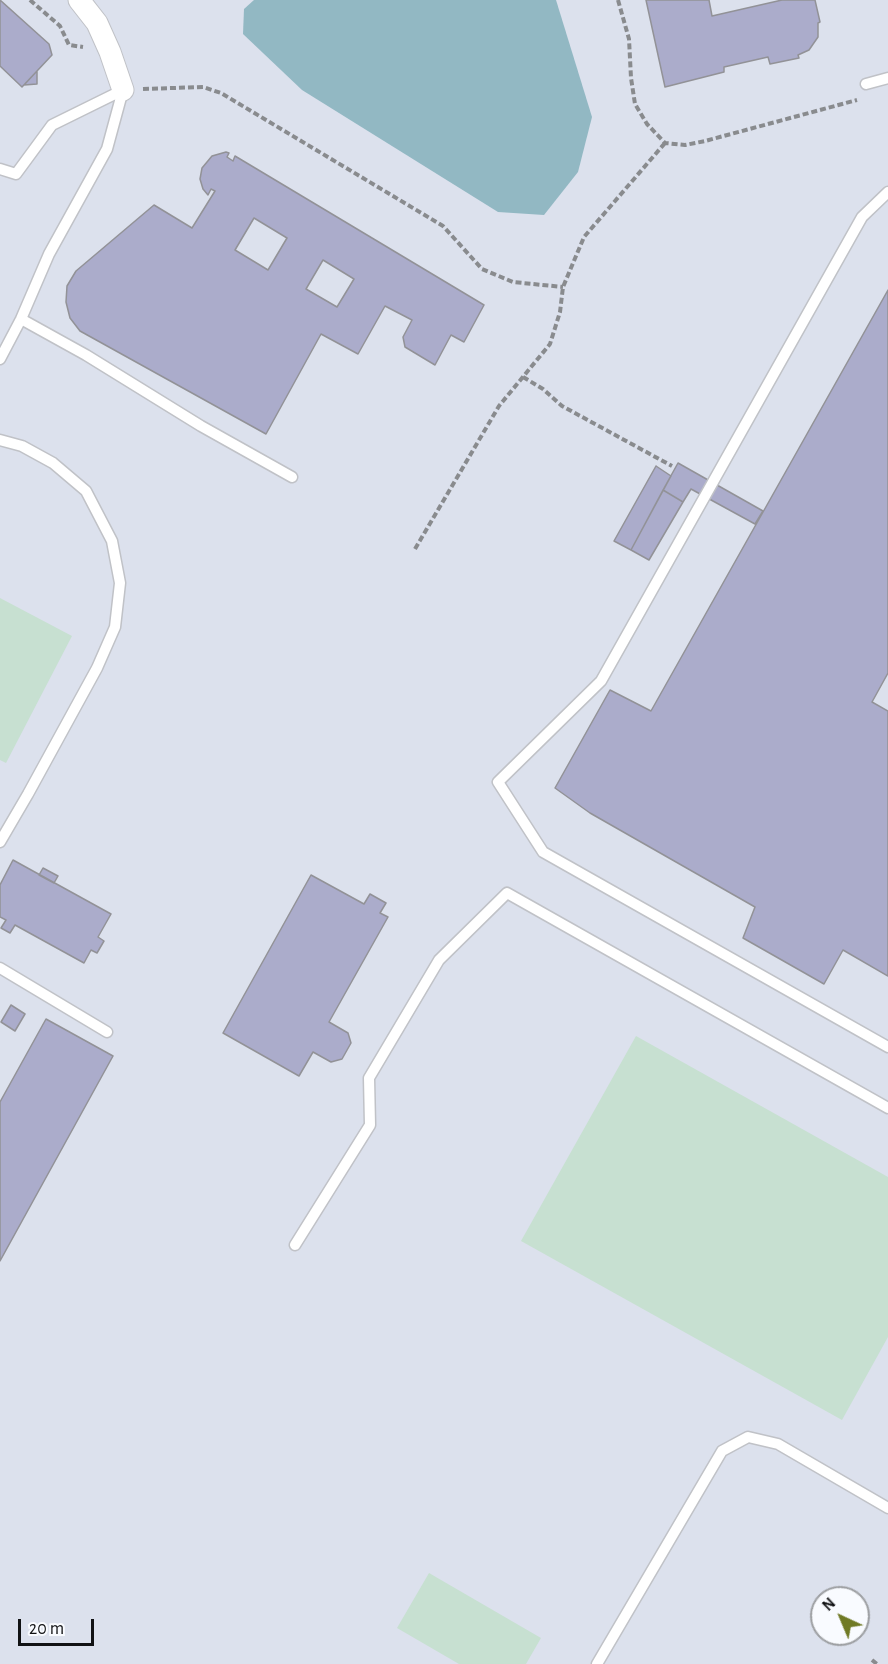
<!DOCTYPE html>
<html>
<head>
<meta charset="utf-8">
<style>
  body { margin:0 }
  #map { position:relative; width:888px; height:1664px; overflow:hidden; background:#eceef3; font-family:"Alegreya Sans",sans-serif }
  canvas { display:block }
  .north { position:absolute; left:810px; top:1586px; width:60px; height:60px; box-sizing:border-box; background:#f9fbff; border:2px solid #9c9ea1; border-radius:50%; rotate:316deg; font-size:16px; font-weight:700; line-height:24px; text-align:center; color:#111214 }
  .north::after { content:''; display:block; margin:auto; width:21px; height:27px; background:#707a25; clip-path:polygon(50% 0,100% 100%,50% 72%,0 100%) }
  .scale { position:absolute; left:18px; top:1619px; width:76px; height:27px; box-sizing:border-box; border:3px solid #111214; border-top:0; padding-left:8px; font-size:18px; line-height:21px; white-space:nowrap; color:#111214; -webkit-text-stroke:4px #f9fbff; paint-order:stroke }
</style>
</head>
<body>
<div id="map">
<canvas width="888" height="1664"></canvas>
<div class="north">N</div>
<div class="scale">20 m</div>
</div>
<script>
const g = document.querySelector('canvas').getContext('2d');
g.lineJoin = 'round';
function fillPath(path, color) {
  g.fillStyle = color;
  g.fill(path, 'evenodd');
}
function poly(rows) {
  const path = new Path2D();
  for (const r of rows) {
    path.moveTo(r[0], r[1]);
    for (let i = 2; i < r.length; i += 2) path.lineTo(r[i], r[i + 1]);
  }
  return path;
}
function stroke(path, color, width, dash) {
  g.strokeStyle = color;
  g.lineWidth = width;
  g.lineCap = dash ? 'butt' : 'round';
  g.setLineDash(dash || []);
  g.stroke(path);
}
fillPath(poly([
  [0,0,888,0,888,1664,0,1664],
  [822,1598,858,1598,858,1634,822,1634]
]), '#dce1ed');
fillPath(poly([
  [0,598,72,636,6,763,0,760],
  [636,1036,888,1177,888,1337,842,1420,521,1241],
  [429,1573,541,1638,526,1664,459,1664,397,1628]
]), '#c7e0d1');
fillPath(poly([
  [254,0,556,0,592,117,578,172,544,215,498,212,302,90,243,34,244,9]
]), '#92b8c3');
const building = poly([
  [0,0,49,44,52,55,22,87,0,66,0,0],
  [646,0,709,0,712,16,782,0,815,0,820,22,818,23,818,37,809,50,798,55,799,58,770,64,768,57,724,67,724,72,665,87,646,0],
  [37,71,37,84,24,85,37,71],
  [226,152,229,153,227,157,233,161,235,156,484,305,464,342,451,335,435,365,405,347,403,337,412,320,385,306,358,354,321,334,266,434,80,331,70,318,66,302,67,286,76,271,154,205,192,228,215,191,211,189,208,195,203,189,200,179,202,168,212,156,226,152],
  [254,218,287,238,268,270,235,250,254,218],
  [323,260,354,279,337,307,306,289,323,260],
  [888,290,888,673,872,702,888,711,888,976,843,950,824,984,743,938,755,907,590,813,555,788,610,690,651,711,888,290],
  [678,463,763,511,755,524,691,489,683,502,663,490,678,463],
  [656,466,671,476,631,550,614,541,656,466],
  [663,490,683,502,649,560,631,550,663,490],
  [13,860,111,914,98,937,104,941,97,953,91,950,84,963,15,925,10,933,1,928,6,920,0,917,0,885,13,860],
  [43,868,58,876,54,883,39,875,43,868],
  [311,875,364,904,370,894,386,903,380,913,388,917,329,1022,348,1033,351,1043,342,1059,331,1062,313,1052,299,1076,223,1033,311,875],
  [11,1005,25,1014,15,1031,1,1022,11,1005],
  [46,1019,113,1056,0,1261,0,1102,46,1019]
]);
fillPath(building, '#abaccb');
stroke(building, '#929297', 1.5);
const lane = poly([
  [866,84,888,78],
  [0,169,16,174,52,125,123,90],
  [888,192,862,217,601,681,498,782,543,852,888,1047],
  [21,319,86,355,201,426,292,477],
  [0,359,21,319,49,254,107,149,123,90],
  [0,440,22,446,53,463,86,491,112,541,120,583,115,627,97,668,28,794,0,842],
  [0,968,107,1032],
  [295,1245,370,1125,369,1078,439,960,507,893,888,1108],
  [597,1664,722,1451,748,1437,778,1444,888,1508]
]);
const street = poly([
  [79,0,97,23,110,52,123,90]
]);
stroke(lane, '#c0c2c7', 13);
stroke(street, '#c0c2c7', 23);
stroke(poly([
  [30,0,60,26,69,45,83,47],
  [618,0,629,39,631,78,635,104,647,124,665,143,685,145,705,141,857,100],
  [143,89,203,87,221,93,443,226,482,269,513,282,563,287],
  [523,377,543,389,562,406,672,466],
  [415,549,499,406,550,344,560,312,563,287,584,237,665,143],
  [872,1660,877,1664]
]), '#898b8e', 4, [6, 3]);
stroke(lane, '#fff', 10);
stroke(street, '#fff', 21);
</script>
</body>
</html>
